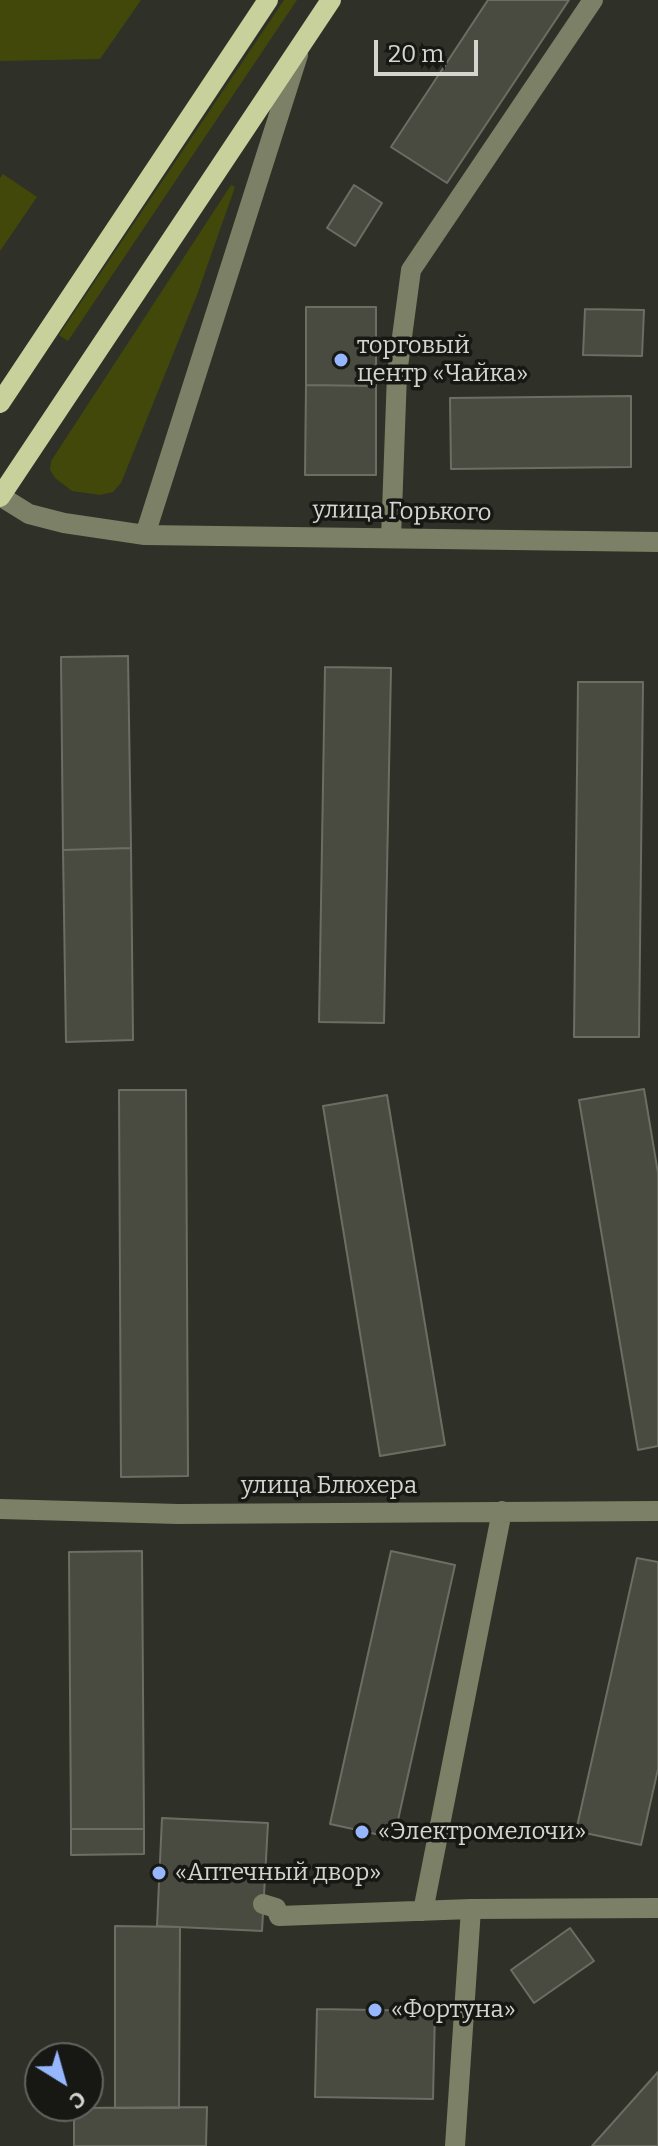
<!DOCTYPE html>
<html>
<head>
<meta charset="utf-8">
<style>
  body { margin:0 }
  #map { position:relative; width:658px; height:2146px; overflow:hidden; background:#2f3027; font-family:Bitter,serif }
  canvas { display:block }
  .north { position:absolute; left:24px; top:2042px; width:80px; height:80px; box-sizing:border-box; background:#171814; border:2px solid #63645f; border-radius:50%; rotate:143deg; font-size:22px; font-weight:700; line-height:32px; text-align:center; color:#d4d5cf }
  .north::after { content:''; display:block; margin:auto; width:28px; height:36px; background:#96b6fd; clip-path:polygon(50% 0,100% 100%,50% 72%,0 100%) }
  .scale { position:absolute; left:374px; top:40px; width:104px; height:36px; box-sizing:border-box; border:4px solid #d4d5cf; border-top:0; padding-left:10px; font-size:24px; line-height:28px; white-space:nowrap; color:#d4d5cf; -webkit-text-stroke:6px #171814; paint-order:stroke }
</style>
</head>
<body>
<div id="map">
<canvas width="658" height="2146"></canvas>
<div class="north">С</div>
<div class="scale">20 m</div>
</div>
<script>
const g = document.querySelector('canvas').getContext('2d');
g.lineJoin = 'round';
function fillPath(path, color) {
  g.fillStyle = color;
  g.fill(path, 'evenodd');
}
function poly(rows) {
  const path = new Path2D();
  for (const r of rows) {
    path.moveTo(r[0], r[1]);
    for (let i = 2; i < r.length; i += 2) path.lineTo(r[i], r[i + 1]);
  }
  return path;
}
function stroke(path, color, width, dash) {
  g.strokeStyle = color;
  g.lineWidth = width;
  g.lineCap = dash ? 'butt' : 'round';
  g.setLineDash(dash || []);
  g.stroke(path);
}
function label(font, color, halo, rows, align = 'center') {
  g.font = font + ' Bitter,serif';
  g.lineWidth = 7;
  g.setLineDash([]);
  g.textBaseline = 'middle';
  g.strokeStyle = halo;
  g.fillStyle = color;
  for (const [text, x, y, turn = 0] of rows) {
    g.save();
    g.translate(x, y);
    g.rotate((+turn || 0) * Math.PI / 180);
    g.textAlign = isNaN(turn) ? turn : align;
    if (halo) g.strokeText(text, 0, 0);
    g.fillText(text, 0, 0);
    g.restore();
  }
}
fillPath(poly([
  [0,0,141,0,100,59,0,61],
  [284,0,297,0,68,341,59,335],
  [3,174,37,197,0,251,0,178],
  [231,185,235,187,197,295,121,483,113,492,100,495,72,491,55,478,50,470,51,461]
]), '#42480a');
const building = poly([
  [488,0,569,0,447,183,391,147,488,0],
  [354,185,382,203,355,246,327,228,354,185],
  [306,307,376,307,376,386,306,385,306,307],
  [585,309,644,310,642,356,583,355,585,309],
  [306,385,376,386,376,475,305,475,306,385],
  [631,396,631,467,451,469,450,398,631,396],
  [128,656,131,848,63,850,61,657,128,656],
  [325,667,391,668,384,1023,319,1022,325,667],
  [578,682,643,682,639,1037,574,1037,578,682],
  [131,848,133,1040,66,1042,63,850,131,848],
  [644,1089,658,1173,658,1446,638,1450,579,1100,644,1089],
  [119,1090,186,1090,188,1476,121,1477,119,1090],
  [387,1095,445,1445,380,1456,323,1106,387,1095],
  [142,1551,144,1829,71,1829,69,1552,142,1551],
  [391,1551,455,1565,394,1838,330,1824,391,1551],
  [637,1558,658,1562,658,1769,641,1845,576,1831,637,1558],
  [162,1818,268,1823,262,1931,157,1926,162,1818],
  [71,1829,144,1829,144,1854,71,1855,71,1829],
  [115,1926,180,1927,179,2108,115,2108,115,1926],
  [570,1928,594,1961,534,2003,511,1970,570,1928],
  [317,2009,435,2011,433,2099,315,2097,317,2009],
  [658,2072,658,2146,592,2146,658,2072],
  [207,2107,206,2146,74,2146,74,2108,207,2107]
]);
fillPath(building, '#494b40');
stroke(building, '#6c6e63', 2);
stroke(poly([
  [0,496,29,514,64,523,145,535,658,542],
  [145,535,298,55],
  [391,538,397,374,411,270,593,0],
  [0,1509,178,1514,658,1511],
  [263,1904,276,1908,279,1916,471,1909,658,1908],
  [423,1911,502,1511],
  [455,2146,471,1909]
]), '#7c8066', 20);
stroke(poly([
  [0,403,268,0],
  [0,497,331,0]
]), '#c8d09b', 20);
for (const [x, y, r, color] of [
  [341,360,8,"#96b6fd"],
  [362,1832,8,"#96b6fd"],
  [159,1873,8,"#96b6fd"],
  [375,2010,8,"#96b6fd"]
]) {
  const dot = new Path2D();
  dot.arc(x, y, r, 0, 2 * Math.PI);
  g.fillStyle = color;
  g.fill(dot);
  stroke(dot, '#171814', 3);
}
label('24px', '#d4d5cf', '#171814', [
  ["торговый",357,346],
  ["центр «Чайка»",357,374],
  ["«Электромелочи»",378,1832],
  ["«Аптечный двор»",175,1873],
  ["«Фортуна»",391,2010]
], 'left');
label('24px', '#d4d5cf', '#171814', [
  ["улица Горького",402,512,1],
  ["улица Блюхера",329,1486]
]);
</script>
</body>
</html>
